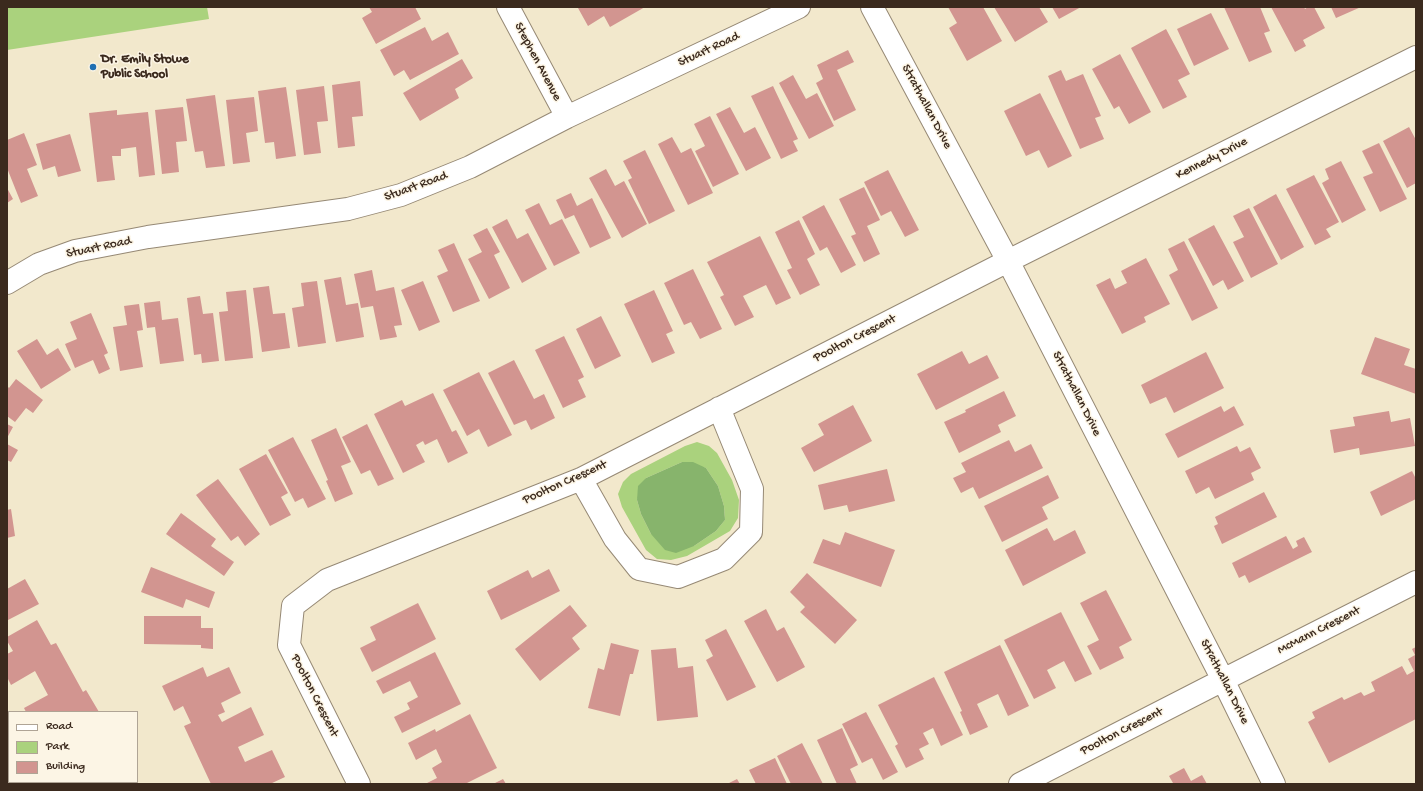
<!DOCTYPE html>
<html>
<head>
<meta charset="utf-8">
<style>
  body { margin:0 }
  #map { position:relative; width:1423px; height:791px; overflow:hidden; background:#f2e8cc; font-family:"Gochi Hand",sans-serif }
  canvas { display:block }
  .frame { position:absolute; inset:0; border:8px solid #3b2a1e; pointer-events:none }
  .legend { position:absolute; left:8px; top:711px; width:130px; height:72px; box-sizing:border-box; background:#fcf5e5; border:1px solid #afa495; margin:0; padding:5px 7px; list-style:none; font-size:12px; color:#3b2a1e }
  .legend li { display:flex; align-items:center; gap:8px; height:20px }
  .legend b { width:20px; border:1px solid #afa495 }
</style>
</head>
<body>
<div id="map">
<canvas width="1423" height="791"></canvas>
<div class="frame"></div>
<ul class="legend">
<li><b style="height:5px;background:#fff"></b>Road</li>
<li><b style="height:11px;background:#aad27d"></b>Park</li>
<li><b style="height:11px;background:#d29590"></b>Building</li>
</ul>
</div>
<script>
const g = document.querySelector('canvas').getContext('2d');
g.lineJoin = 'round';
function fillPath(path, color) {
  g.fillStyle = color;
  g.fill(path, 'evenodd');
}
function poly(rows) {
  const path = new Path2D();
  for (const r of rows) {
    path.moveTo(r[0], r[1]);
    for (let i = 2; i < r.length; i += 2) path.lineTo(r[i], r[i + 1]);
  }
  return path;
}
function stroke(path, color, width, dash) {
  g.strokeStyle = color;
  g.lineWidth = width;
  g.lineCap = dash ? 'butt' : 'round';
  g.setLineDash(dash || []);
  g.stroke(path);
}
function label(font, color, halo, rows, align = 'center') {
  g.font = font + ' "Gochi Hand",sans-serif';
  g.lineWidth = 3;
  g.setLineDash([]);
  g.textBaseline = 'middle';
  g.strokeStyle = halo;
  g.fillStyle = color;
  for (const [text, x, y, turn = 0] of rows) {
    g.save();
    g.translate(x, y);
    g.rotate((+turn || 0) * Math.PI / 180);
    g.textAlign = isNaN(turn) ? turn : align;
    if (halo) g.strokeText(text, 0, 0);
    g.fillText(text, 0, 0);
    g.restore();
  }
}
fillPath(poly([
  [7,7,207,7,209,19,7,50],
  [697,442,709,446,717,453,732,480,739,500,738,518,730,531,687,556,671,560,657,559,646,550,622,507,618,494,623,482,631,474,685,446],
  [682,462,706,468,718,486,724,506,725,520,716,531,694,546,651,534,641,514,637,500,646,478]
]), '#aad27d');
fillPath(poly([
  [682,462,693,462,706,468,718,486,724,506,725,520,716,531,694,546,676,553,665,550,651,534,641,514,637,500,638,486,646,478]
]), '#87b46c');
fillPath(poly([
  [369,7,415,7,421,19,376,44,362,18,372,12],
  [579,7,645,7,610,27,604,16,588,26,578,8],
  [948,7,983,7,1002,41,967,61,949,28,957,23],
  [994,7,1039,7,1048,22,1015,42],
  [1052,7,1081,7,1059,19],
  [1224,7,1260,7,1270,31,1264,33,1272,52,1249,62],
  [1271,7,1304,7,1305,9,1308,7,1314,7,1325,28,1303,40,1306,46,1295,52],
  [1331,7,1361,7,1336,18],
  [1211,13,1229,49,1194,66,1177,29],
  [425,27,432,41,448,32,459,54,410,80,404,70,394,76,380,50],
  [1166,29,1190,74,1178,80,1187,97,1163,109,1131,48],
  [848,50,854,62,837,70,856,110,834,121,816,83,823,79,817,65],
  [1120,54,1151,112,1129,124,1119,106,1114,109,1092,69],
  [462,59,473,78,455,89,459,98,420,121,403,93],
  [1061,70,1066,81,1083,74,1101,116,1095,118,1104,139,1080,149,1048,76],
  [793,75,806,99,817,93,834,126,809,139,779,83],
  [360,81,363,116,352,117,355,146,338,148,332,85],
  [324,86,328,121,317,122,321,153,304,155,296,90],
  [773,86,798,139,793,141,798,151,781,159,751,96],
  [286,87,296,156,276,159,274,142,265,143,258,91],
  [1040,93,1072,156,1048,168,1039,150,1026,156,1004,111],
  [215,95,225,166,206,168,203,151,195,152,186,99],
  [254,97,258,131,246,133,250,162,233,164,226,100],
  [183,107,187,141,176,142,179,172,162,174,155,110],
  [730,107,744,133,755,127,771,158,746,171,716,114],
  [117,110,117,115,148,112,155,175,139,177,136,147,121,149,121,156,112,156,115,180,97,182,89,113],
  [710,116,739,174,713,187,695,151,705,146,694,124],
  [1409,127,1416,140,1416,183,1407,188,1383,141],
  [24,133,37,165,27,169,38,196,21,203,7,168,7,140],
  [70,134,81,171,58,177,55,166,43,170,36,144],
  [672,137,681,153,691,148,713,193,688,205,658,144],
  [1379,143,1407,199,1380,212,1363,177,1373,173,1362,151],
  [645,150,675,211,649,224,628,180,632,178,623,161],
  [1341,161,1366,210,1342,223,1322,183,1329,179,1325,169],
  [606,169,615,186,624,181,647,224,622,238,589,178],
  [888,170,919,230,905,237,891,211,881,216,864,182],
  [1314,175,1339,222,1326,229,1331,237,1315,245,1286,189],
  [864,187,880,220,867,226,880,254,864,262,851,236,856,234,839,199],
  [7,188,13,199,7,203],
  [571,193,577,206,592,198,611,238,590,248,574,215,565,219,556,200],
  [1276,194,1304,247,1281,260,1253,207],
  [539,203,550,225,562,219,580,253,554,266,525,210],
  [824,205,856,265,841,273,827,247,820,251,802,217],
  [1249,208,1278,264,1251,278,1233,242,1244,237,1233,216],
  [507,219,517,239,528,233,547,269,522,283,492,227],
  [799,220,815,254,807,259,820,285,800,295,787,270,792,268,775,232],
  [1214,225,1244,281,1228,290,1223,280,1213,286,1188,239],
  [487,228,500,252,494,255,510,288,489,299,468,259,482,252,473,235],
  [760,236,791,298,776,305,766,285,743,296,754,317,735,326,720,297,724,295,707,262],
  [1184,241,1218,308,1192,321,1169,275,1178,270,1168,249],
  [454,243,480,301,453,312,437,276,448,271,438,250],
  [1146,258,1170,304,1144,317,1146,322,1122,334,1096,285,1110,278,1115,289,1127,283,1121,271],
  [693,269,722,329,700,339,691,322,684,325,664,283],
  [372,270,376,291,394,287,402,325,394,326,397,337,380,340,373,306,361,308,354,274],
  [341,277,346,305,358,303,364,337,336,342,324,280],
  [317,281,326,343,298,347,292,308,304,306,301,283],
  [423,281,440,322,419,331,401,290],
  [269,286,273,314,285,313,290,348,262,352,253,288],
  [246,290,253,358,225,361,219,312,228,311,226,292],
  [654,290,673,331,666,334,675,353,652,363,624,304],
  [200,296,203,314,213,313,219,361,202,363,201,354,194,355,187,298],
  [160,301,162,320,178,318,184,361,160,364,155,327,147,328,144,303],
  [139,304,143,330,137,331,143,367,120,371,113,327,127,325,124,306],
  [91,313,108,353,104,355,110,369,99,374,93,360,75,368,65,344,77,339,70,322],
  [601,316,621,356,595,369,576,329],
  [564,336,584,377,578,380,586,397,563,408,535,350],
  [1375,337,1410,349,1404,365,1416,369,1416,394,1361,374],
  [37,339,47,355,58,348,71,370,41,389,17,351],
  [962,351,969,364,987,355,999,378,936,410,917,374],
  [1206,352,1224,388,1174,413,1166,397,1150,404,1141,385],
  [514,360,534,399,544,394,555,418,531,430,526,420,514,425,488,373],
  [479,372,512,435,488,447,479,429,467,436,443,390],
  [16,379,43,400,33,413,26,408,15,422,7,416,7,386,9,388],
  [1004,391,1016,416,998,425,1001,432,959,453,944,422,966,412,965,410],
  [433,393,452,432,456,430,468,453,448,463,437,439,425,445,423,441,416,445,425,462,403,473,374,414,402,400,405,406],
  [853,405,872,441,814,472,801,448,824,435,818,424],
  [1221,406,1224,412,1234,406,1244,425,1178,458,1165,434],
  [1389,411,1391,422,1410,418,1415,446,1360,455,1359,448,1334,453,1330,430,1355,426,1353,417],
  [7,424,13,427,7,438],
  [367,424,394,479,378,486,370,470,361,474,342,437],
  [336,428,351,462,341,466,353,494,335,502,326,481,328,480,311,440],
  [293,437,326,499,308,508,303,498,295,502,268,450],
  [1009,440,1015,452,1031,444,1043,468,979,499,973,487,961,493,953,478,966,472,961,463],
  [7,444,18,450,11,462,7,460],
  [1237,446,1240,452,1250,447,1261,468,1251,473,1254,480,1215,499,1209,487,1196,494,1185,471],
  [266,454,288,493,281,497,291,515,270,526,239,469],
  [887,469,895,501,849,512,847,505,824,510,818,485],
  [1412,471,1416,479,1416,499,1381,516,1370,492],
  [1048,475,1059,498,1042,507,1048,519,1002,542,984,506],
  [218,479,260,534,245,546,238,536,231,541,196,495],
  [1264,492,1277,517,1222,544,1214,526,1218,524,1215,517],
  [11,509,15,536,7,538,7,510],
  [181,513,216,539,211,546,234,562,224,576,166,534],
  [1047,528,1054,541,1075,530,1086,553,1023,586,1005,550],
  [845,532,895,550,881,587,813,563,823,539,840,545],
  [1286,536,1293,549,1298,546,1296,541,1304,537,1312,552,1249,583,1245,575,1239,578,1232,563],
  [151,567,215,592,209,608,186,599,183,608,141,592],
  [549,569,560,591,501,620,487,591,528,570,532,578],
  [807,573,857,620,835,644,800,612,805,607,790,592],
  [25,579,39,604,8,620,7,618,7,589],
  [1106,590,1132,640,1119,647,1124,658,1100,670,1087,646,1099,640,1080,603],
  [418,603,436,639,372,672,360,648,376,640,370,627],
  [570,605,587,626,572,638,580,649,540,681,515,649],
  [766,609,777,631,784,627,805,667,777,682,744,621],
  [1061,612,1092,674,1075,682,1064,661,1047,670,1056,688,1034,699,1004,640],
  [144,616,201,616,201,628,213,628,213,649,201,648,201,645,144,644],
  [37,620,51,645,56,643,83,692,86,690,99,712,26,712,24,708,48,695,35,671,11,685,7,677,7,654,13,651,7,641,7,637],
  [726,629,756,687,727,701,706,660,713,656,705,640],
  [611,643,639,650,633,674,630,674,620,716,588,708,598,668,604,670],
  [1000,645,1029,706,1008,716,998,694,977,704,988,727,970,735,960,712,962,711,944,672],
  [1416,647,1416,719,1329,763,1308,722,1315,718,1312,712,1342,697,1344,700,1361,692,1364,696,1375,691,1371,682,1402,666,1407,675,1414,671,1408,659,1415,655,1412,649],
  [676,648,678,668,693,666,698,717,657,721,651,650],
  [435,652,461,704,402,733,394,717,410,709,407,703,418,697,410,681,383,694,376,681],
  [203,667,207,677,229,667,241,693,221,703,225,712,218,715,222,722,251,707,264,735,238,747,245,762,272,750,285,777,270,784,211,784,184,726,191,723,183,706,174,711,162,686],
  [934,677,963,735,941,746,933,728,923,733,929,744,919,749,924,759,906,768,895,746,898,744,878,705],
  [866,712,898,772,883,780,872,758,862,763,842,724],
  [470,714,497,768,465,784,425,784,437,778,432,768,442,762,436,749,416,760,408,743,435,729,436,732],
  [842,728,858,765,850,769,857,784,837,784,817,740],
  [802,743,823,784,791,784,777,756],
  [775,758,787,784,756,784,749,770],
  [1184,768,1191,781,1202,775,1207,784,1171,784,1173,783,1169,776],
  [503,779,506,784,493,784],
  [737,779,740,784,727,784],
  [101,782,137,782,138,784,102,784]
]), '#d29590');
const street = poly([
  [508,7,567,117],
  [872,7,1008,261,1223,680,1274,784],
  [7,283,39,264,75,251,148,237,348,209,401,195,470,167,567,117,799,7],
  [581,479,615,539,639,569,678,577,724,559,751,532,752,489,719,408],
  [7,771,9,774],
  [359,784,289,645,293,606,327,580,581,479,1008,261,1416,57],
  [1020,784,1223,680,1416,582]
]);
stroke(street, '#968975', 24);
stroke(street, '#fff', 22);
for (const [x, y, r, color] of [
  [93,67,4,"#1f6fb2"]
]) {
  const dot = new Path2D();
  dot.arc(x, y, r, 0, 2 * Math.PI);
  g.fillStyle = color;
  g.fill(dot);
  stroke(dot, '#fcf5e5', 1.5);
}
label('13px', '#3b2a1e', '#fcf5e5', [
  ["Stuart Road",709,50,-25],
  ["Stephen Avenue",537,62,62],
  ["Strathallan Drive",926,107,62],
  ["Kennedy Drive",1212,159,-27],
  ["Stuart Road",416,187,-20],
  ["Stuart Road",99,248,-12],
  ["Poolton Crescent",855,339,-27],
  ["Strathallan Drive",1076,394,63],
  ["Poolton Crescent",565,483,-24],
  ["McMann Crescent",1319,631,-27],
  ["Strathallan Drive",1224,682,63],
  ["Poolton Crescent",314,696,63],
  ["Poolton Crescent",1122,732,-27]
]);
label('bold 13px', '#3b2a1e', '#fcf5e5', [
  ["Dr. Emily Stowe",101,60],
  ["Public School",101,75]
], 'left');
</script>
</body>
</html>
